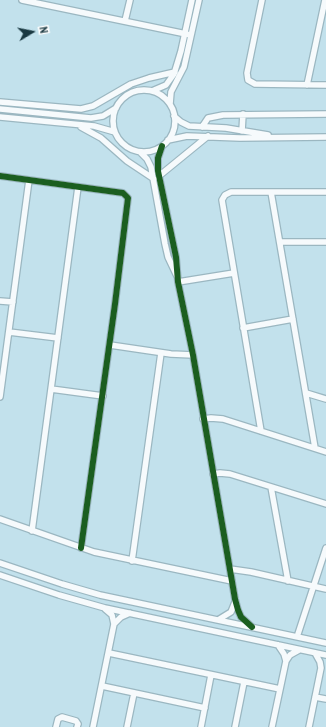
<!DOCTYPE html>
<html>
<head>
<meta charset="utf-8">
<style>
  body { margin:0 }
  #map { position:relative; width:326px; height:727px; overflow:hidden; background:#c2e1ec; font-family:"Archivo Narrow",sans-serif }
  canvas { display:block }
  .north { position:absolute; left:12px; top:12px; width:40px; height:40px; -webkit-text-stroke:3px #fff; paint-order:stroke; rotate:80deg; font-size:11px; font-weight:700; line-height:16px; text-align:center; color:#1a3942 }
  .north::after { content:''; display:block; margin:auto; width:14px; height:18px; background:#1a3942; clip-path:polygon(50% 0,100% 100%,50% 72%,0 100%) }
</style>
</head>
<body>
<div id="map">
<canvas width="326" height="727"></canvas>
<div class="north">N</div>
</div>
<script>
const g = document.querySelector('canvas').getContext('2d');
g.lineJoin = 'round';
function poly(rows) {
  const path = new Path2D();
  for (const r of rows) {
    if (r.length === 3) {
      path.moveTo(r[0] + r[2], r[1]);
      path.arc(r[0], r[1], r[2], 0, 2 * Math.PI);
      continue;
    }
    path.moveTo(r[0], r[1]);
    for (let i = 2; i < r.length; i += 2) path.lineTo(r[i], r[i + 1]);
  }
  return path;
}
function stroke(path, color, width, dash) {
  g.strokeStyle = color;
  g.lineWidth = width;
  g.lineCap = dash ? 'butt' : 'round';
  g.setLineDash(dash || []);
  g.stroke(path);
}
const minor = poly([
  [22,0,191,35],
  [262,0,247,73,248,80,255,84,326,85],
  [125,21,130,0],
  [307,85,325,0],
  [144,121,31],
  [152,91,166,85,174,74,181,51,192,0],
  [0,102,81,109,93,106,131,84,149,78,175,72],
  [170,104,171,92,184,67,199,0],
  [0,109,91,118,103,116,116,108],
  [174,116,181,122,189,126,226,128,268,135],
  [0,117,94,126,115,132],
  [81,127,101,138,127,161,154,179],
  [202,127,208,118,223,115,326,114],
  [242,131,243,114],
  [168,140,187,136,240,138,326,137],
  [162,146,158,158,158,171,176,257,178,282,193,355,235,599,238,610,241,617,252,627],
  [140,152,147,159,151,167,165,244,168,257,177,276],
  [0,176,123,193,128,198,115,304,81,548],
  [159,176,208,136],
  [271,192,315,448],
  [280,242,326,242],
  [178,282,234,273],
  [0,301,13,302],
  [243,328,293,319],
  [9,332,58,338],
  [110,345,171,354,193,355],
  [51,389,103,396],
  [306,393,326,399],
  [0,397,29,180],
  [203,419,211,418,223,419,326,452],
  [261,431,222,200,225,195,231,192,326,192],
  [213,474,220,473,230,474,326,504],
  [271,487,288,581],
  [0,519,94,552,232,581],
  [32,531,78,187],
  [132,561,161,353],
  [0,563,62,584,100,595,326,643],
  [230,569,251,572,326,589],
  [0,575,59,595,105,608,326,655],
  [218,620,231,612,235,602],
  [114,624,121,617,130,613],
  [297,637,326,548],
  [278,645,284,654,286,661],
  [109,653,280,689],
  [102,686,205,708],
  [315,697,326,699],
  [56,727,58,719,62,717,76,721,78,724,77,727],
  [93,727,114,624,112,615,105,609],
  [127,727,134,693],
  [201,727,211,675],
  [235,727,244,682],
  [272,727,286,661,290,655,299,650],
  [309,727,321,668,320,662,315,653]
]);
stroke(minor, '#9bb7c1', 8);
stroke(minor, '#f6fafc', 5.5);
stroke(poly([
  [162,146,158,158,158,171,176,257,178,282,193,355,235,599,238,610,241,617,252,627],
  [0,176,123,193,128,198,115,304,81,548]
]), '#1b5e20', 6);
</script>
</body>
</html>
